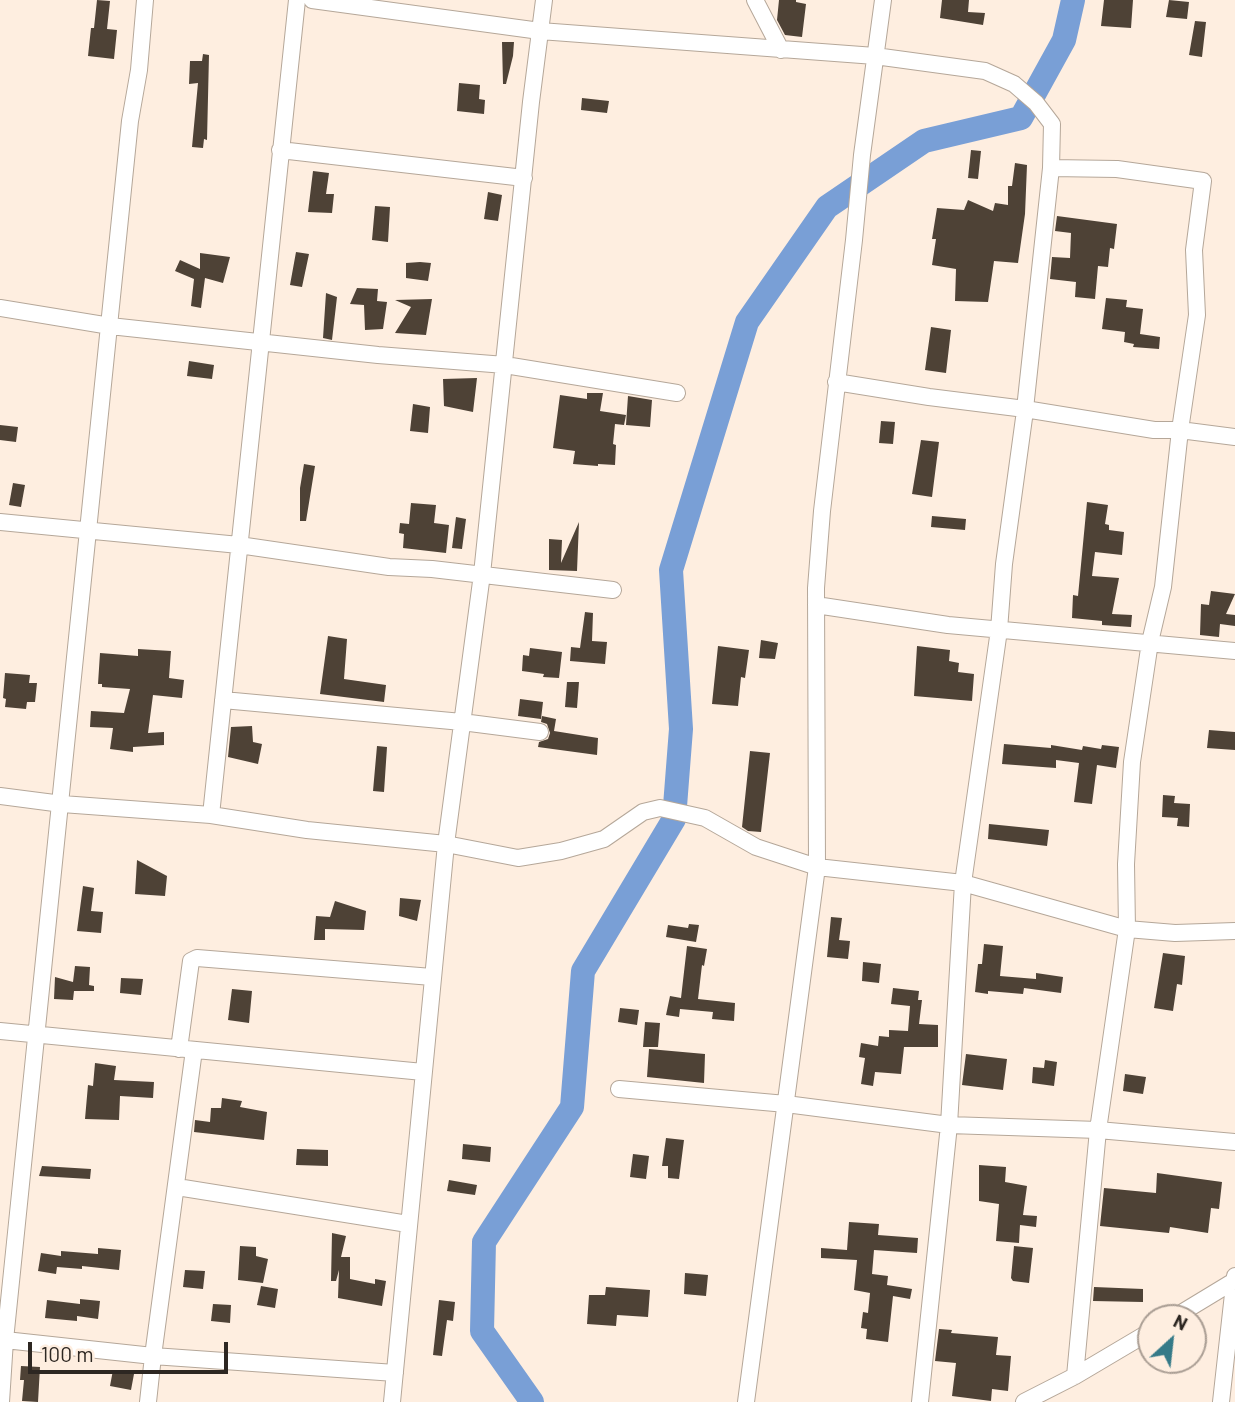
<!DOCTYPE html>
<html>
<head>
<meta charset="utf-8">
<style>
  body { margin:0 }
  #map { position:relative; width:1235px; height:1402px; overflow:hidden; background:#feeee0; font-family:Barlow,sans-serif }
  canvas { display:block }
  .north { position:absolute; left:1137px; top:1304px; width:70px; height:70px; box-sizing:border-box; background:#feeee0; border:2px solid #aa9e94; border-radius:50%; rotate:27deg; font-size:19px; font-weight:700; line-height:28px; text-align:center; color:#2d2722 }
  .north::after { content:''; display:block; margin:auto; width:24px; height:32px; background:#357a88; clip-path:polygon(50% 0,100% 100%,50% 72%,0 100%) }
  .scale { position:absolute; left:28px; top:1342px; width:200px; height:32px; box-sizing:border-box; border:4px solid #2d2722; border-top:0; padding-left:9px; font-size:21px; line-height:24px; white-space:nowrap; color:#2d2722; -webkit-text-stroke:5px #feeee0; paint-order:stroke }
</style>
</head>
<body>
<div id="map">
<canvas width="1235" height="1402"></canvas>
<div class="north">N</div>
<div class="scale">100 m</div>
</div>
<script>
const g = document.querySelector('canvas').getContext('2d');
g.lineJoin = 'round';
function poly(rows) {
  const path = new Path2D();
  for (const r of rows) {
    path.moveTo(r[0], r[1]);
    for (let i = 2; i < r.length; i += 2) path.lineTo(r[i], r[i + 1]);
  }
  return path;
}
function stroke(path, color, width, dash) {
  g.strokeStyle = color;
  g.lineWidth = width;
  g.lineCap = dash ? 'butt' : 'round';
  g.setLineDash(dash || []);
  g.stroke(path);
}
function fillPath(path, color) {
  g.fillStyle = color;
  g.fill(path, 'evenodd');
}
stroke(poly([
  [532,1402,482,1331,484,1242,572,1107,583,971,674,819,681,729,671,570,747,322,827,207,924,141,1021,118,1064,40,1073,0]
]), '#799fd6', 24);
fillPath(poly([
  [97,0,110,1,107,29,117,30,114,59,88,56,91,28,94,28],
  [779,0,796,0,796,2,806,4,802,37,785,35,777,20],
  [942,0,969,0,968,12,985,13,983,25,940,18],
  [1104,0,1133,0,1131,28,1101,26],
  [1169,0,1189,2,1187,19,1166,17],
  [1195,21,1206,22,1202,57,1189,55],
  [502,42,514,42,513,56,506,84,503,84],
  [203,54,209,55,207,140,204,139,203,148,192,147,198,83,189,84,190,61,202,61],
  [459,83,480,85,479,99,485,100,484,114,457,111],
  [582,98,609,101,607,113,581,110],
  [971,150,981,151,978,179,968,178],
  [1015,163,1027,165,1025,214,1018,263,994,261,988,302,955,301,956,269,932,265,936,239,932,239,937,208,964,210,968,200,993,211,995,203,1008,205,1008,186,1012,186],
  [313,171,329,173,326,194,334,194,332,213,308,212],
  [488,192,502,195,498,221,484,219],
  [375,206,390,207,388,242,372,240],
  [1057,216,1117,224,1114,249,1110,248,1108,267,1098,266,1095,299,1075,297,1076,282,1050,279,1052,257,1070,258,1071,233,1055,231],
  [296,252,309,254,302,287,290,285],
  [200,253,230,257,223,283,205,278,201,308,191,306,194,279,175,271,180,260,200,269],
  [420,262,431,263,428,281,406,278,406,263],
  [357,288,378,289,377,301,387,302,383,329,365,330,364,305,350,304],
  [326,293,337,297,332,340,323,338],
  [1106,298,1127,300,1126,307,1143,309,1140,334,1160,337,1159,349,1133,347,1134,344,1124,342,1125,332,1102,329],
  [432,299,426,335,395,333,411,307,395,300],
  [931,327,951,330,946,373,925,370],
  [189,361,214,365,212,379,187,376],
  [477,378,473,412,444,406,443,379],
  [587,393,603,393,600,411,626,415,624,425,615,424,613,444,616,445,615,465,598,464,598,466,573,464,575,451,553,448,560,395,587,399],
  [628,396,652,400,650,427,626,425],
  [413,404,430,407,428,433,410,431],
  [881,421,895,422,893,444,879,443],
  [0,425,18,427,16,442,0,440],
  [921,440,939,442,932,497,912,494],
  [304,464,315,466,306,521,300,521,300,488],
  [13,483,25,485,21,507,9,505],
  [1087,502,1108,505,1105,524,1109,525,1109,530,1124,532,1122,555,1095,552,1092,576,1119,578,1112,614,1132,615,1131,627,1102,625,1102,621,1072,618,1073,595,1078,596],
  [411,503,436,505,434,523,449,525,446,553,403,548,404,534,399,533,400,523,409,524],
  [932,516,966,519,965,530,931,527],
  [456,517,466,519,462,549,452,548],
  [579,522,577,571,549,570,549,539,562,540,561,563],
  [1211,591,1235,594,1226,614,1235,615,1235,626,1220,624,1219,637,1200,635,1201,604,1209,605],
  [585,612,593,613,592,641,607,642,605,664,570,661,571,647,580,648],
  [328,636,347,639,344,679,386,685,384,702,320,694],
  [761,640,778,643,775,659,759,658],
  [718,646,749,650,745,678,741,677,738,706,712,704],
  [917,646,950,650,949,661,959,663,958,672,974,674,972,701,914,696],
  [530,648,562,652,559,678,543,677,544,674,522,671,523,655,529,656],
  [138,649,171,651,169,678,184,680,182,698,153,695,148,733,164,732,164,745,133,747,133,752,110,749,113,728,90,727,91,711,124,713,130,689,102,687,102,684,98,684,100,653,138,656],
  [5,673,30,675,29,683,37,683,35,702,27,702,26,709,5,707,6,699,3,698],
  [567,682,579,682,577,708,565,707],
  [520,699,543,702,541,719,518,716],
  [542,716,556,719,554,731,598,738,597,755,538,747,539,742,548,739,550,733,547,724,541,722],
  [252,726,253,742,262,744,258,764,228,757,231,727],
  [1209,730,1235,732,1235,750,1207,748],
  [1004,744,1051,748,1051,745,1082,750,1083,746,1101,749,1102,745,1119,747,1116,768,1097,765,1092,804,1074,802,1079,763,1056,760,1056,768,1002,764],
  [377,746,387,747,384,792,373,791],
  [750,751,770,753,761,832,748,831,742,827],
  [1163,795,1175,796,1174,803,1190,804,1189,827,1177,826,1178,818,1162,817],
  [989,824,1049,830,1047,846,988,839],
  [137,860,167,876,165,896,135,894],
  [83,886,94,888,91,911,103,912,101,933,77,931],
  [400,898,421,900,417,921,399,916],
  [335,901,366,911,364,930,325,929,325,940,314,940,316,916,330,917],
  [831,917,842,918,839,940,850,941,848,959,827,957],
  [689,924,699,925,696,942,666,937,668,925,688,928],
  [984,944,1003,946,1000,976,1036,979,1036,973,1063,977,1061,993,1024,988,1023,994,988,991,988,994,975,992,978,964,982,964],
  [687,946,707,949,704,966,702,965,698,999,735,1003,734,1021,712,1019,713,1012,680,1009,679,1017,666,1015,670,996,681,998],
  [1163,953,1185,956,1182,985,1177,984,1173,1011,1154,1008],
  [863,962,881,964,879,983,862,981],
  [75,966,90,967,89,985,94,986,94,991,74,991,73,1000,54,999,55,977,73,982],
  [121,978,143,979,141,995,120,993],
  [893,988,919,991,918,1000,922,1000,919,1024,938,1025,938,1047,904,1047,901,1074,875,1072,873,1086,861,1084,865,1058,859,1057,861,1043,878,1046,879,1036,889,1037,889,1030,908,1031,910,1006,891,1004],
  [232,989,252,991,249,1023,228,1020],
  [620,1008,639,1010,637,1025,618,1022],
  [645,1022,660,1023,658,1047,643,1047],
  [649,1049,705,1054,704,1083,647,1077],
  [966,1054,1007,1059,1003,1090,962,1085],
  [1045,1060,1057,1062,1054,1086,1032,1083,1033,1067,1044,1068],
  [95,1063,116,1066,114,1080,154,1082,153,1098,120,1096,119,1120,85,1119,88,1085,93,1086],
  [1125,1074,1146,1077,1143,1094,1123,1091],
  [222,1098,242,1101,240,1107,267,1112,264,1140,194,1132,195,1120,210,1122,211,1108,221,1108],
  [666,1138,684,1140,679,1179,668,1178,668,1166,662,1166],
  [463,1144,491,1147,490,1162,462,1159],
  [297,1149,328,1150,328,1166,296,1165],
  [633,1154,649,1156,646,1179,630,1177],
  [979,1165,1006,1167,1005,1182,1027,1186,1023,1215,1037,1216,1036,1227,1020,1225,1019,1243,996,1241,999,1204,979,1201],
  [42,1166,91,1169,90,1179,39,1176],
  [1157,1173,1222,1182,1219,1209,1211,1208,1208,1233,1170,1227,1169,1233,1100,1226,1104,1188,1156,1193],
  [449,1180,477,1185,475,1195,447,1191],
  [849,1222,879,1224,878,1235,918,1238,917,1253,874,1250,872,1274,888,1276,887,1285,912,1289,910,1299,893,1296,888,1342,866,1339,867,1329,861,1328,863,1312,868,1313,870,1293,854,1290,857,1260,821,1258,821,1248,847,1250],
  [332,1233,346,1236,341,1257,350,1257,350,1279,375,1284,375,1279,386,1281,382,1306,338,1298,339,1270,336,1281,331,1281],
  [240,1246,256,1247,256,1256,268,1259,263,1283,238,1280],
  [1014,1246,1033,1248,1029,1283,1013,1281,1011,1278],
  [98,1248,121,1250,119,1270,82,1266,82,1269,57,1267,56,1274,38,1271,41,1253,61,1256,61,1251,98,1254],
  [185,1270,205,1271,203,1289,183,1287],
  [685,1273,708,1275,706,1296,684,1294],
  [261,1286,278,1289,275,1308,257,1305],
  [606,1287,650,1290,648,1317,617,1315,616,1326,587,1324,589,1295,605,1295],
  [1094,1287,1143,1289,1143,1302,1093,1301],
  [80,1299,100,1301,98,1319,77,1316,77,1321,45,1318,47,1300,80,1304],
  [439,1300,455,1302,453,1321,447,1320,442,1356,433,1355],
  [213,1304,231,1305,230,1323,211,1321],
  [939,1329,952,1330,951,1333,998,1337,996,1355,1011,1356,1008,1391,992,1389,991,1401,952,1396,956,1363,935,1361],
  [21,1366,40,1367,38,1402,22,1401,24,1380,20,1380],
  [113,1370,134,1374,131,1390,110,1386]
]), '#4e4236');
const minor = poly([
  [312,0,540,31,875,56,985,71,1014,84,1036,103,1052,124,1051,168,1117,169,1203,181,1194,250,1197,315,1180,430,1235,437],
  [755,0,781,50],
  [280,150,524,178],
  [0,308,110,326,378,355,505,365,677,393],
  [836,382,929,397,1025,409,1154,430,1180,430,1163,587,1150,642,1132,762,1126,864,1127,929,1098,1130,1075,1376],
  [0,522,239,545,389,567,432,569,613,590],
  [816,605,948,625,1235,651],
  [223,700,462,722,540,732],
  [0,796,62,804,211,815,307,830,446,844,518,858,561,851,604,839,643,812,660,808,705,818,756,847,817,867,963,883,1127,929,1175,933,1235,931],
  [211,815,297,0],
  [0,1031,423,1072],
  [179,1049,191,961,197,958,432,977],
  [619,1089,786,1104,949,1125,1098,1130,1235,1142],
  [177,1187,408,1224],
  [1173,1318,1234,1281],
  [5,1340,130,121,139,70,145,0],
  [1,1402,5,1340,153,1356,194,1050],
  [148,1402,153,1356,395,1373],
  [392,1402,446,844,482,574,531,102,544,0],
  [746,1402,817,867,816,588,822,511,854,240,862,155,883,0],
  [920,1402,949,1125,963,883,999,630,1004,564,1024,418,1051,168],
  [1024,1402,1075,1376,1151,1331],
  [1221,1402,1235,1276]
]);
stroke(minor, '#b5a799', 18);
stroke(minor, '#fff', 16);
</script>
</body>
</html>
